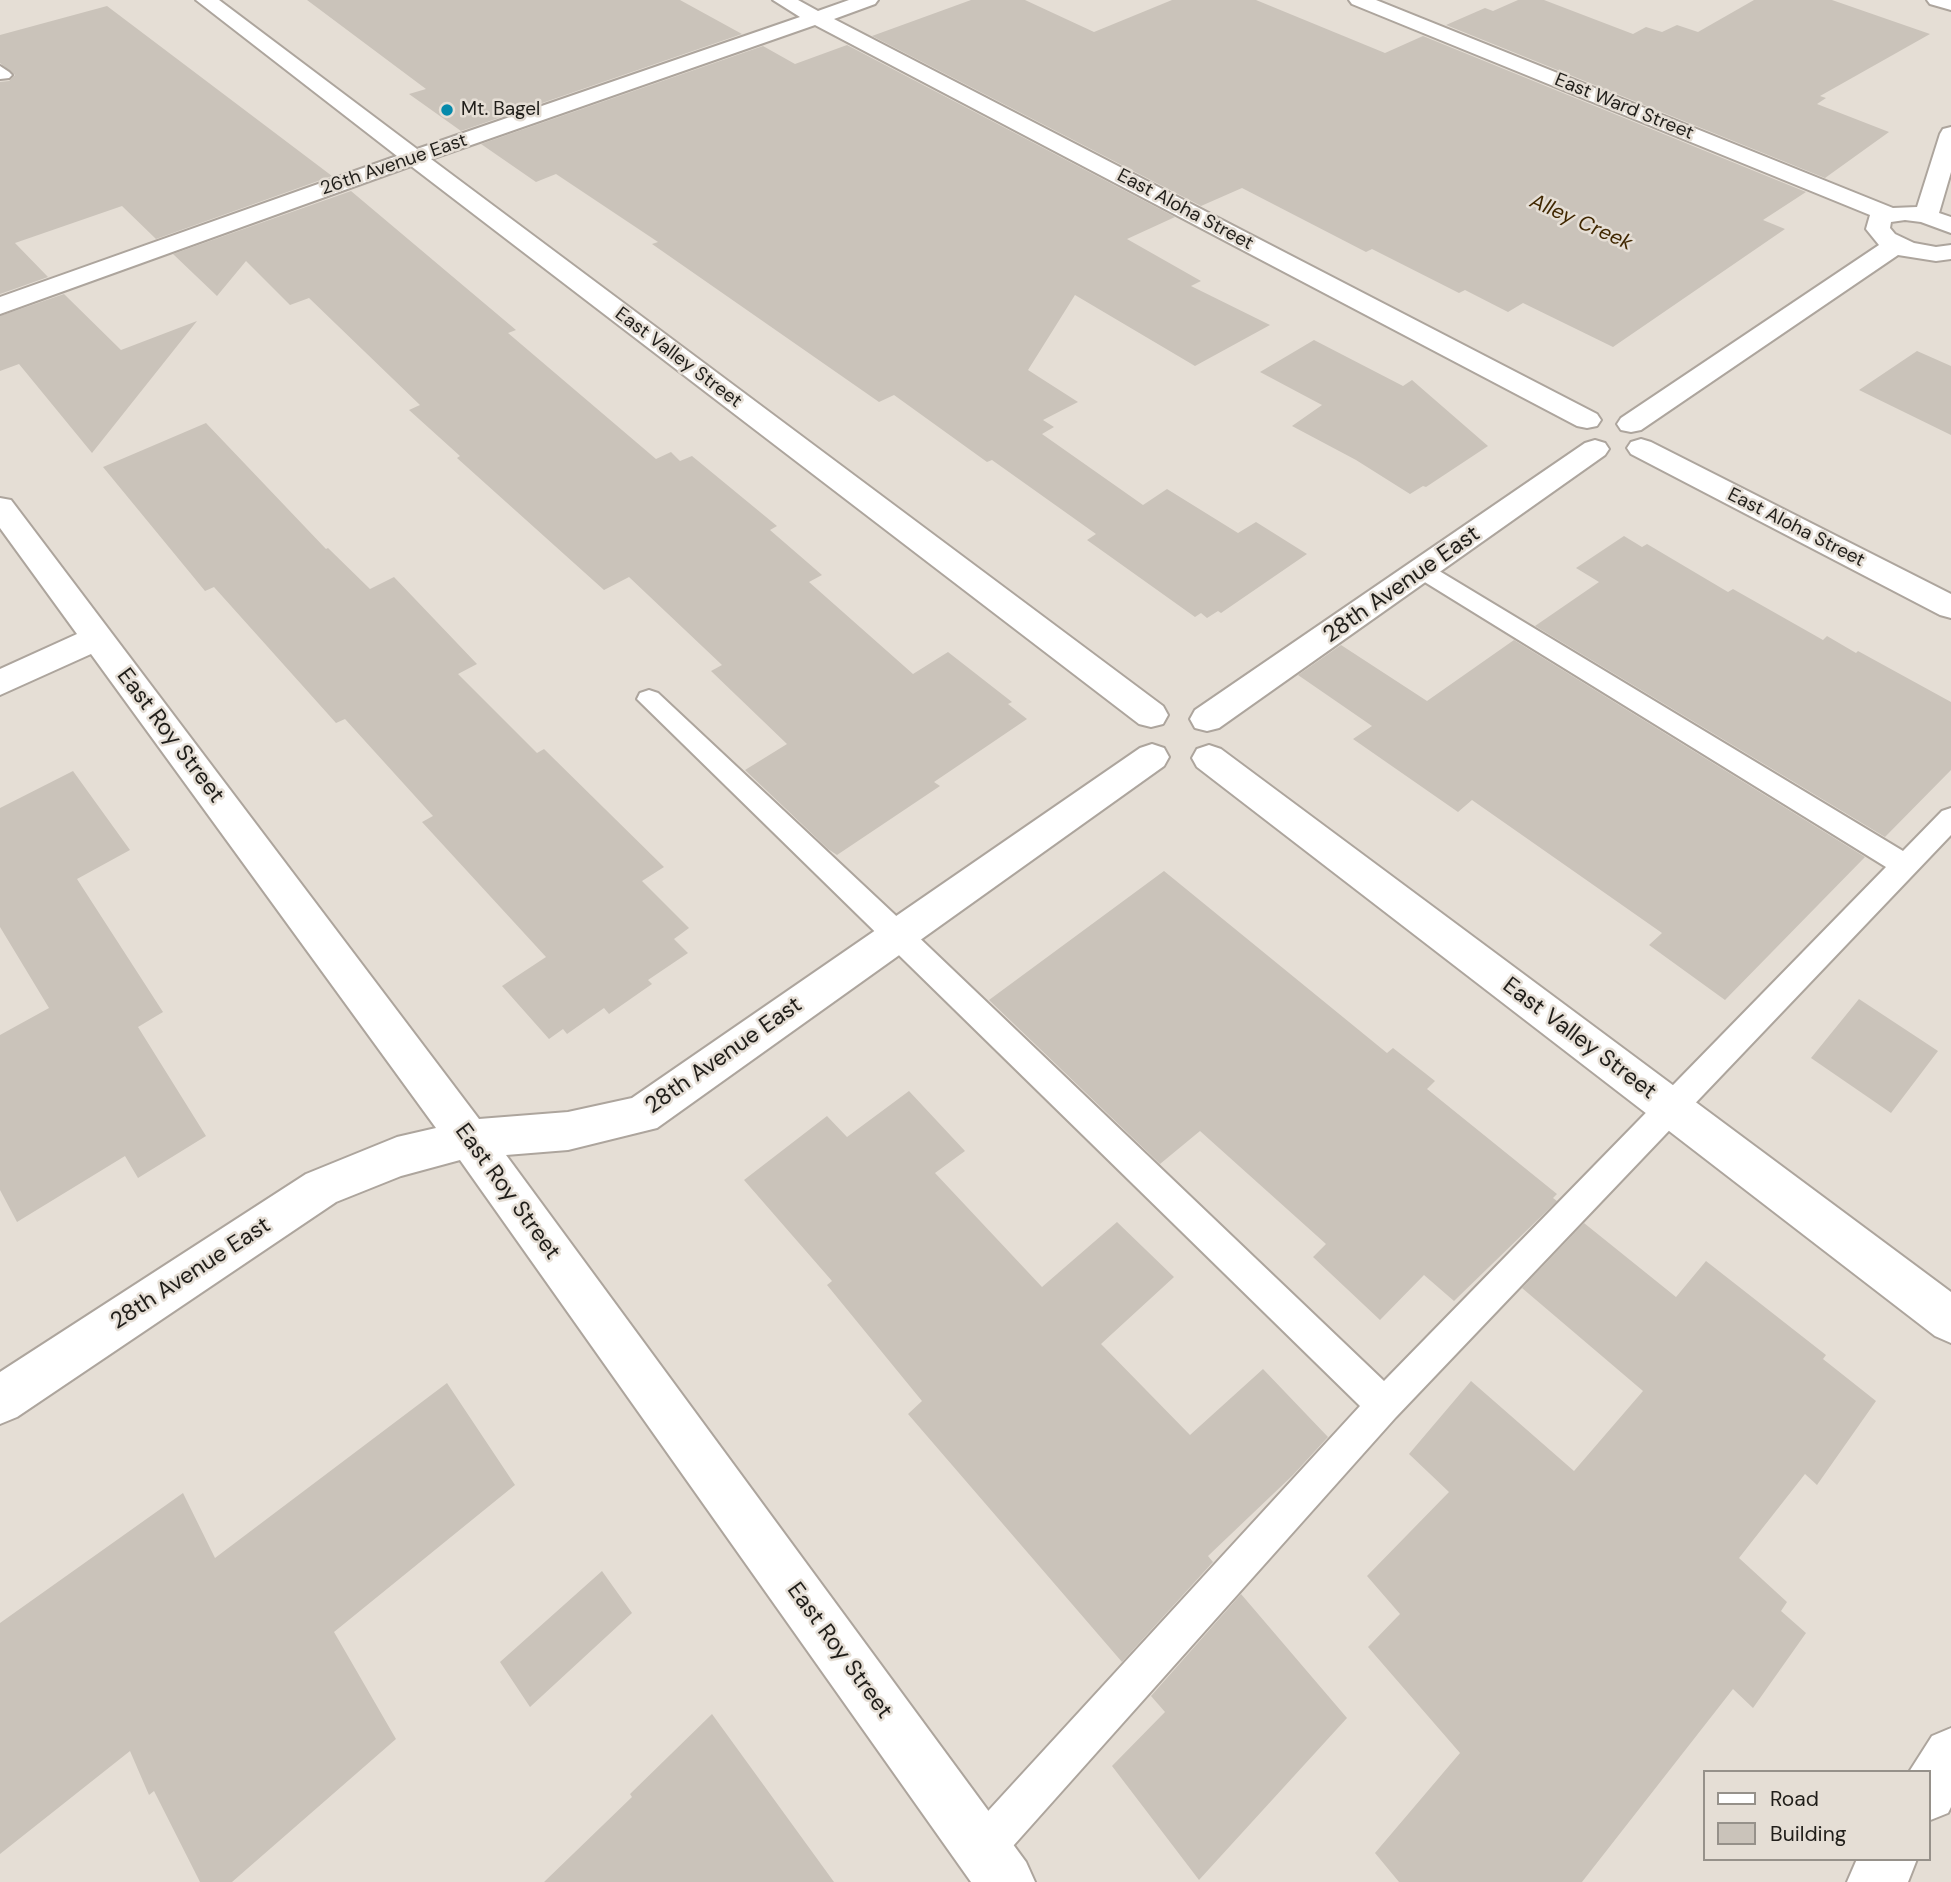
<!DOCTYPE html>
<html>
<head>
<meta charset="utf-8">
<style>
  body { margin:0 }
  #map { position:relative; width:1951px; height:1882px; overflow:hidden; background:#e5ded5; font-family:"DM Sans",sans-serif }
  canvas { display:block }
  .legend { position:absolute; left:1703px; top:1770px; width:228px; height:91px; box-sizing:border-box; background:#e5ded5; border:2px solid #96918a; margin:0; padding:9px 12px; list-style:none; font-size:21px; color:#201e1a }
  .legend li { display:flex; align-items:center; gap:14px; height:35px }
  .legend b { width:35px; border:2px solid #96918a }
</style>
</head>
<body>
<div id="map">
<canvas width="1951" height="1882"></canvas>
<ul class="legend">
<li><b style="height:9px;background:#fff"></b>Road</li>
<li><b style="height:19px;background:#cac3ba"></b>Building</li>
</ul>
</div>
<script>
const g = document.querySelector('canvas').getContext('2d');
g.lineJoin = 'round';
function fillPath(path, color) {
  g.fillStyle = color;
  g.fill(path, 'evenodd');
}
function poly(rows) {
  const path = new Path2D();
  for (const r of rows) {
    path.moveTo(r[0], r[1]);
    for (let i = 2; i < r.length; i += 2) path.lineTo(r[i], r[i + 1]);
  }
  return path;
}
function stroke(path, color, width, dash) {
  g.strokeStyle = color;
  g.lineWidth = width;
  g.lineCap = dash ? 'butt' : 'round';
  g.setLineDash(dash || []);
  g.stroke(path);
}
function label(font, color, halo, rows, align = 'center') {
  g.font = font + ' "DM Sans",sans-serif';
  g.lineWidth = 5;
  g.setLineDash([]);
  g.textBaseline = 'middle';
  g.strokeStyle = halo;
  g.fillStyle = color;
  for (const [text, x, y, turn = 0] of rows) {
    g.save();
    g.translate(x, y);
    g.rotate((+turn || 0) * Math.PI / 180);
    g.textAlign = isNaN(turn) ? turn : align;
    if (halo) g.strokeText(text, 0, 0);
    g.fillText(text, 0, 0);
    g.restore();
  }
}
fillPath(poly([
  [307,0,680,0,742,34,461,131,409,94,426,89],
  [971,0,1025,0,1094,32,1172,0,1256,0,1385,53,1423,36,1806,192,1763,220,1785,229,1613,347,1523,303,1508,312,1465,290,1459,293,1372,249,1366,252,1242,188,1201,206,872,36],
  [1518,0,1544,0,1633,34,1646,27,1662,32,1677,25,1698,32,1754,0,1832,0,1930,34,1820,96,1826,98,1817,104,1889,132,1825,178,1446,25,1485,8,1493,11],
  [107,6,332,176,156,239,122,206,15,243,48,277,0,294,0,82,9,81,15,75,0,63,0,35],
  [847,45,1175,217,1127,239,1201,281,1191,286,1270,325,1195,366,1075,295,1028,370,1078,402,1043,420,1054,427,1042,434,1143,505,1167,489,1238,533,1256,522,1307,554,1221,613,1218,611,1207,618,1201,613,1195,617,1087,540,1096,534,992,460,987,462,894,395,879,402,652,244,658,242,556,174,536,182,481,144,763,46,795,64],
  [351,191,516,330,508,333,656,459,671,452,680,461,692,456,777,526,770,530,822,575,809,582,913,674,948,652,1012,702,1008,704,1027,719,934,782,940,786,837,855,828,849,745,770,787,744,711,671,722,665,629,577,604,590,457,458,460,456,409,410,420,405,309,298,290,305,246,261,217,296,173,254],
  [64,294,121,350,197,321,92,453,19,364,0,371,0,316],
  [1314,340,1403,386,1412,380,1488,446,1426,487,1423,486,1410,494,1356,460,1292,426,1322,405,1260,372],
  [1917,351,1951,366,1951,435,1859,390],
  [206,423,326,549,328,548,370,589,394,577,477,664,458,674,537,753,544,749,664,867,642,881,689,928,674,939,688,953,648,980,652,984,609,1014,604,1008,567,1034,563,1029,549,1039,502,986,546,957,422,822,433,816,345,719,336,723,214,587,205,591,103,467],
  [1624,536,1642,547,1647,544,1728,592,1733,589,1823,640,1827,636,1856,653,1858,651,1951,702,1951,770,1885,837,1535,626,1599,582,1576,568],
  [1514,640,1865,857,1725,1000,1649,945,1662,933,1472,800,1458,812,1353,739,1372,726,1298,675,1341,645,1427,701],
  [73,771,130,850,77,879,163,1012,138,1027,206,1136,138,1178,125,1156,17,1222,0,1190,0,1035,49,1008,0,927,0,808],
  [1164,871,1387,1053,1393,1048,1435,1081,1427,1089,1557,1194,1553,1198,1557,1201,1454,1301,1424,1275,1380,1320,1313,1257,1326,1244,1200,1131,1160,1164,989,1000],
  [1859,999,1938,1051,1891,1113,1811,1058],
  [909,1091,965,1151,935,1173,1042,1287,1117,1222,1174,1277,1101,1344,1190,1435,1263,1369,1328,1437,1293,1475,1208,1556,1213,1562,1122,1662,908,1414,922,1401,827,1285,832,1281,744,1180,827,1116,847,1137],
  [1584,1223,1676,1297,1706,1261,1826,1355,1823,1359,1876,1401,1817,1485,1805,1474,1739,1558,1787,1602,1781,1611,1806,1633,1753,1708,1733,1689,1582,1882,1399,1882,1375,1853,1460,1753,1368,1647,1400,1614,1367,1576,1449,1492,1409,1454,1471,1381,1574,1471,1643,1391,1522,1288],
  [447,1383,515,1485,334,1632,396,1739,232,1882,200,1882,154,1791,149,1795,130,1751,0,1854,0,1623,183,1493,215,1558],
  [602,1571,632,1613,530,1707,500,1662],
  [1241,1594,1347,1718,1199,1880,1112,1766,1165,1712,1151,1696],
  [712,1714,834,1882,544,1882,632,1797,630,1794]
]), '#cac3ba');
const lane = poly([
  [0,66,9,72,12,75,9,78,0,79,0,66],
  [1423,564,1431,566,1903,851,1942,811,1951,808,1951,835,1396,1417,997,1864,982,1870,967,1864,961,1849,967,1834,1360,1406,637,699,640,693,649,690,658,693,908,927,1384,1381,1886,867,1415,576,1412,571,1415,566,1423,564]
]);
const street = poly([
  [196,0,219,0,417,149,800,17,773,0,798,0,818,11,849,0,878,0,875,4,834,19,1597,414,1601,420,1597,426,1587,428,1577,426,815,25,431,159,1163,706,1168,715,1163,724,1151,727,1139,724,411,166,0,314,0,297,397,156,196,0],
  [1349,0,1376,0,1893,208,1917,207,1940,134,1943,129,1951,127,1951,172,1939,213,1951,217,1951,233,1921,222,1905,220,1891,222,1890,228,1895,234,1914,243,1936,247,1951,245,1951,259,1936,261,1898,255,1641,430,1631,432,1621,430,1617,424,1621,418,1879,245,1866,229,1870,215,1352,4,1349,0],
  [1927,0,1951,0,1951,10,1930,4,1927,0],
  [1641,439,1651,442,1951,594,1951,618,1940,615,1631,454,1627,448,1631,442,1641,439],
  [1595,440,1605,443,1609,449,1605,455,1219,728,1207,731,1195,728,1190,719,1195,710,1585,443,1595,440],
  [0,498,11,500,479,1119,568,1112,632,1098,1140,748,1152,744,1164,748,1169,757,1164,766,657,1128,568,1150,506,1155,1026,1862,1035,1882,971,1882,460,1160,401,1176,336,1202,17,1417,0,1424,0,1372,306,1174,397,1137,436,1128,91,654,0,695,0,669,77,634,0,528,0,498],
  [1209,745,1221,749,1951,1292,1951,1343,1935,1336,1197,767,1192,758,1197,749,1209,745],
  [1951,1728,1951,1807,1948,1813,1928,1821,1928,1772,1909,1772,1932,1736,1951,1728],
  [1857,1859,1917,1859,1908,1882,1847,1882,1857,1859]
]);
stroke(lane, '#ada59d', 4);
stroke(street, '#ada59d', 4);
fillPath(lane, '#fff');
fillPath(street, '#fff');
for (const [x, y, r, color] of [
  [447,110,7,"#058aab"]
]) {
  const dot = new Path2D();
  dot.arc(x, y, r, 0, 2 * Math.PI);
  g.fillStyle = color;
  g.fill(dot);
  stroke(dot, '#e5ded5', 2.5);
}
label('19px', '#201e1a', '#e5ded5', [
  ["East Ward Street",1624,107,22],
  ["26th Avenue East",394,165,-19],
  ["East Aloha Street",1185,210,28],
  ["East Valley Street",678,358,37],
  ["East Aloha Street",1796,528,27]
]);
label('19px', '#201e1a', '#e5ded5', [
  ["Mt. Bagel",461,110]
], 'left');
label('italic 21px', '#402700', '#e5ded5', [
  ["Alley Creek",1581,223,24]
]);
label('23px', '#201e1a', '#e5ded5', [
  ["28th Avenue East",1402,585,-35],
  ["East Roy Street",170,736,53],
  ["East Valley Street",1579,1039,37],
  ["28th Avenue East",724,1056,-35],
  ["East Roy Street",507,1192,54],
  ["28th Avenue East",191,1274,-33],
  ["East Roy Street",839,1651,54]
]);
</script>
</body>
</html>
